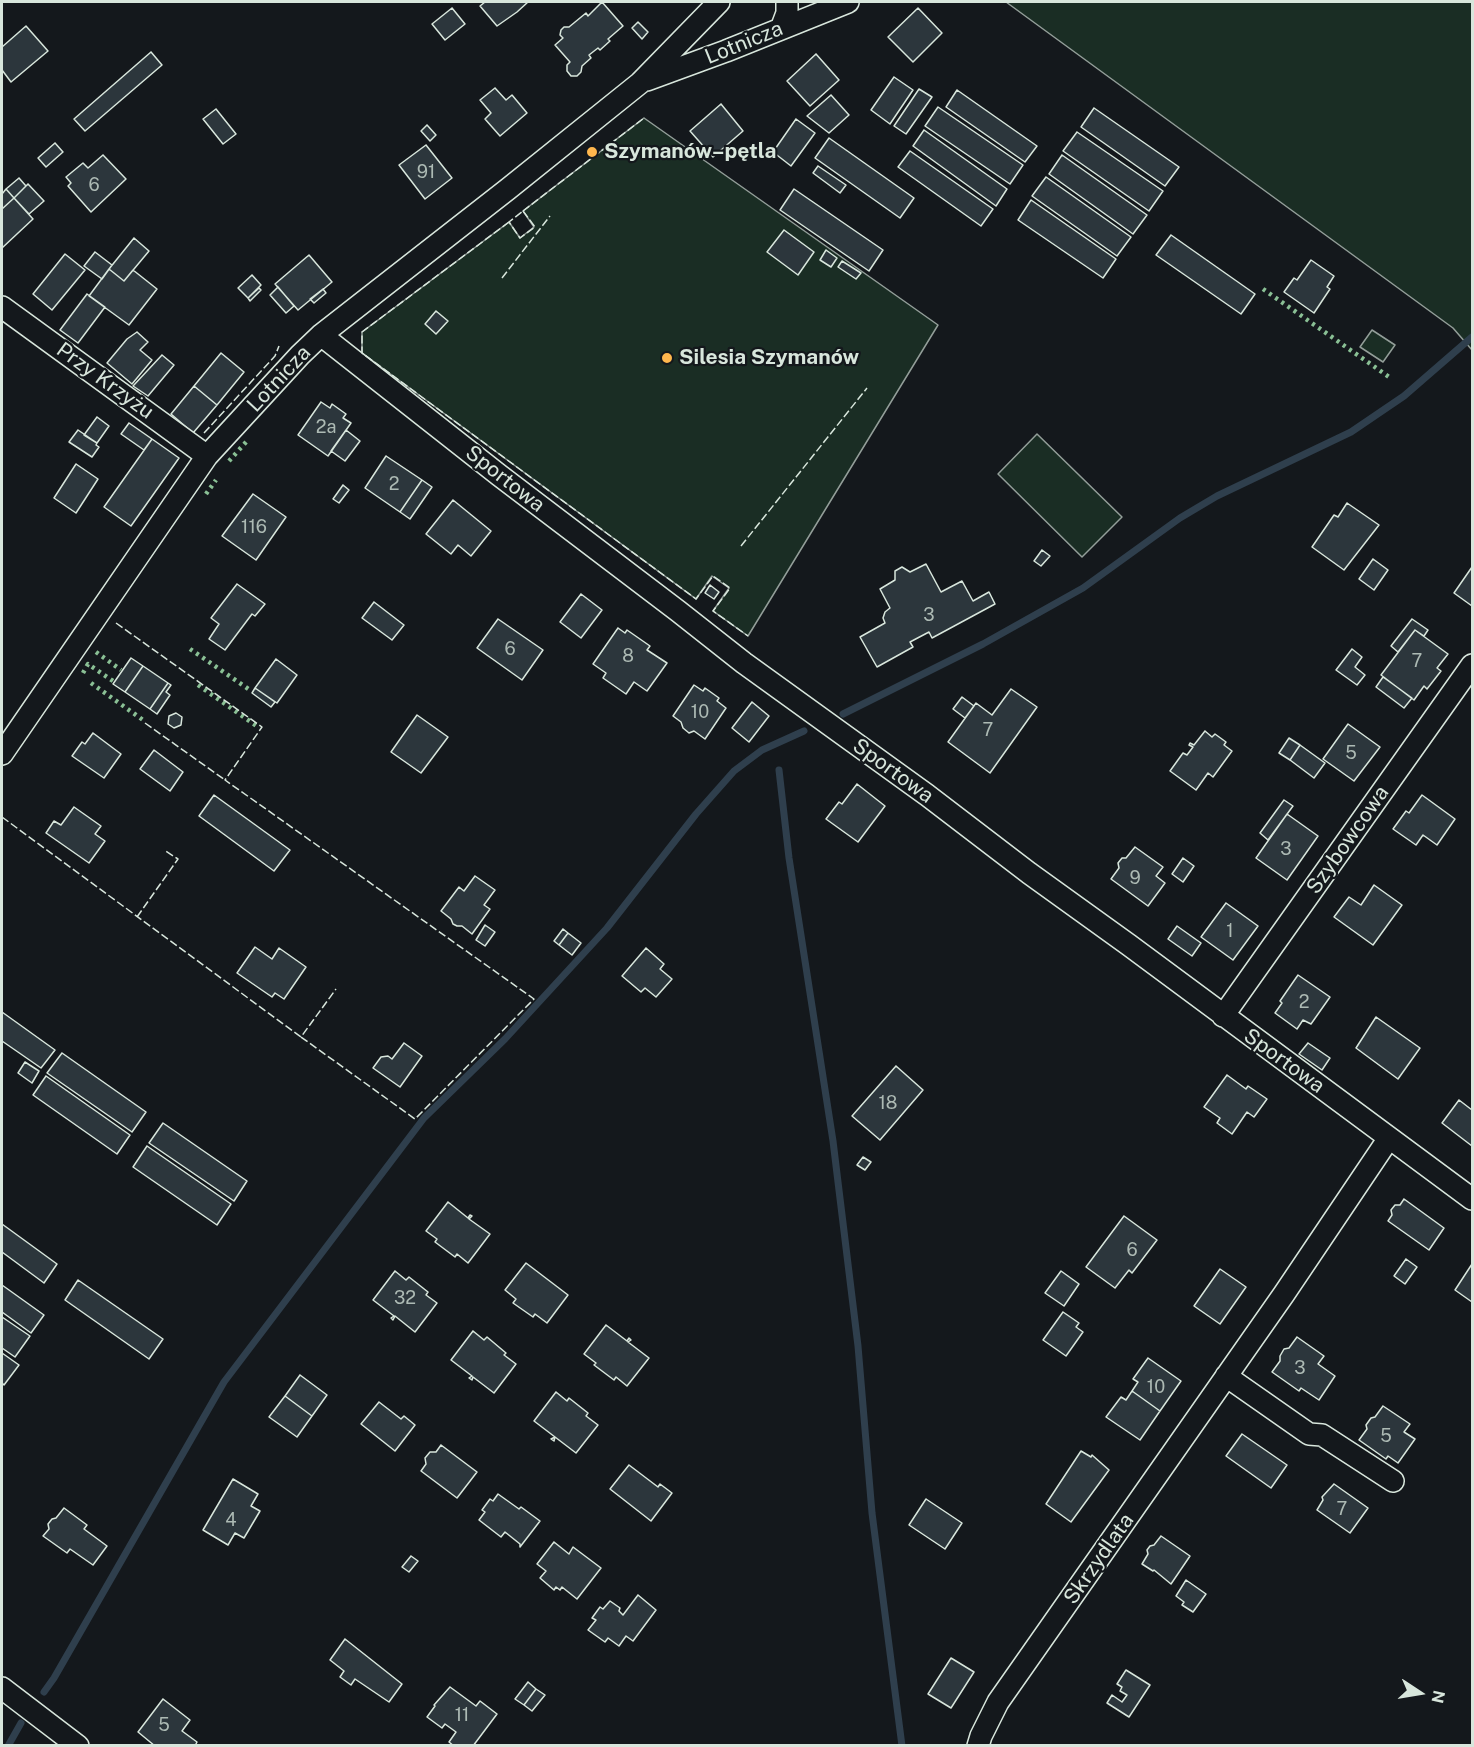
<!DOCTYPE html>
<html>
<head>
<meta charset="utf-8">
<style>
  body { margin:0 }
  #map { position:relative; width:1474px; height:1747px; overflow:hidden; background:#14181c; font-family:"Public Sans",sans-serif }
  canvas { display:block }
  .frame { position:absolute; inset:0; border:3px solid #d8e6dc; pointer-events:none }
  .north { position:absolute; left:1390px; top:1663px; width:60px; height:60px; -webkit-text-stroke:4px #14181c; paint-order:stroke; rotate:102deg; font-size:16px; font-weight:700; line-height:24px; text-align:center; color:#d8e6dc }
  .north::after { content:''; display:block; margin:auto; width:21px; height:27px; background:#d8e6dc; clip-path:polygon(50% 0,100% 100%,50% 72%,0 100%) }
</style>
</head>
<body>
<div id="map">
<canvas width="1474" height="1747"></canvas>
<div class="frame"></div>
<div class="north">N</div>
</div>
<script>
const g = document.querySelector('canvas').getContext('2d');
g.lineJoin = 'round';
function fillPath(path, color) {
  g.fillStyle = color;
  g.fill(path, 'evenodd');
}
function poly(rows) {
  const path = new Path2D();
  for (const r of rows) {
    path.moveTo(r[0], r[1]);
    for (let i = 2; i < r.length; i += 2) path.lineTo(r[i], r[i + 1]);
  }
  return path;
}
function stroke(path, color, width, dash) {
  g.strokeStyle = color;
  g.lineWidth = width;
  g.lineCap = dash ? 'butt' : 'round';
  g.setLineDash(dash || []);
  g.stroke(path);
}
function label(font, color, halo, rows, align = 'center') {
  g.font = font + ' "Public Sans",sans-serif';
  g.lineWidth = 4.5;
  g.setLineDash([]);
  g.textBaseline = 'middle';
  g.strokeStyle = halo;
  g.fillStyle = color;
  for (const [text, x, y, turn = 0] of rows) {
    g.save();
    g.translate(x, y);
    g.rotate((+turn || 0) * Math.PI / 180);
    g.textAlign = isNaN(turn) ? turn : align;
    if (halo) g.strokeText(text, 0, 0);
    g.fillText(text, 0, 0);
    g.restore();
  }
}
const green = poly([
  [1006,2,1472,2,1472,350,1453,328,1006,2],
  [644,118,938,325,748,636,713,611,729,588,712,576,696,599,362,353,362,332,509,222,520,238,534,227,523,211,644,118],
  [1372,330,1395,345,1383,362,1360,347,1372,330],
  [1037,434,1122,517,1082,557,998,474,1037,434]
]);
fillPath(green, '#1a2d24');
stroke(green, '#939e99', 1.5);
stroke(poly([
  [843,714,983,644,1083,588,1180,518,1217,496,1351,432,1404,396,1472,337],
  [779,770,789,858,833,1141,858,1346,872,1513,902,1746],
  [44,1692,54,1678,224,1382,424,1118,505,1039,607,928,696,814,734,771,762,750,804,731],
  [8,1746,21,1723]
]), '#2f3f4d', 7);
const building = poly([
  [485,2,528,2,517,12,497,26,480,6,485,2],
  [602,2,623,26,608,39,610,41,600,50,598,48,589,55,591,58,582,66,581,72,577,76,571,76,567,71,567,65,570,62,555,45,563,38,560,35,561,30,564,27,569,27,586,13,588,16,602,2],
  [452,8,465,24,445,40,432,24,452,8],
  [918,8,942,33,913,62,888,37,918,8],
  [638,22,648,32,642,39,632,28,638,22],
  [26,26,48,51,11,82,2,70,2,47,26,26],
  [151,52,162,65,85,131,74,119,151,52],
  [816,54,839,80,810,106,787,81,816,54],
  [894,77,913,90,890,124,871,110,894,77],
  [495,88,506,100,512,95,527,113,500,136,485,119,491,113,480,100,495,88],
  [919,89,932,97,906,134,894,126,919,89],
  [957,90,1037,146,1025,162,946,107,957,90],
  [831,95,849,115,829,133,807,116,831,95],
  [721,104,743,131,713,157,690,131,721,104],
  [938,107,1023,165,1010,184,925,126,938,107],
  [1094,108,1179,167,1165,186,1081,127,1094,108],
  [216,109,236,134,223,144,203,119,216,109],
  [796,119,815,133,791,166,773,152,796,119],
  [427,125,436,135,430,141,421,131,427,125],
  [924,130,1007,189,996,206,913,146,924,130],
  [1077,132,1163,191,1149,211,1063,151,1077,132],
  [829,138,914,198,900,218,815,158,829,138],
  [55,143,63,152,46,167,38,158,55,143],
  [426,145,452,178,425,199,399,165,426,145],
  [910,151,993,209,981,226,898,167,910,151],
  [103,155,126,179,91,212,68,186,71,183,66,177,83,163,88,168,103,155],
  [1062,155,1147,215,1133,234,1049,174,1062,155],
  [818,166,846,185,840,193,813,173,818,166],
  [1046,177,1131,237,1117,256,1032,196,1046,177],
  [19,178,26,186,14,198,6,189,19,178],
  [28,184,44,201,29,214,14,198,28,184],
  [6,189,14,198,2,209,2,194,6,189],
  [794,189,883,250,869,271,780,210,794,189],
  [14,198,33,219,2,248,2,209,14,198],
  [1031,200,1116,259,1103,278,1018,220,1031,200],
  [784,230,814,252,798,275,767,252,784,230],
  [1171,235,1255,294,1241,314,1156,255,1171,235],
  [134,238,149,251,124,281,109,269,134,238],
  [826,250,837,258,831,267,820,260,826,250],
  [95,252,112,265,102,279,84,266,95,252],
  [65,254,85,270,52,310,33,294,65,254],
  [309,255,332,282,298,310,275,284,309,255],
  [1311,260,1334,276,1327,287,1330,289,1314,313,1284,292,1294,278,1297,280,1311,260],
  [842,261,861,273,856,279,838,267,842,261],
  [109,269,124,281,133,270,157,289,129,325,89,296,109,269],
  [252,275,261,285,248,298,238,288,252,275],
  [278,287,294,306,286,313,270,295,278,287],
  [259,288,261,290,250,301,248,298,259,288],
  [323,289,326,293,314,303,310,299,323,289],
  [87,294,105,307,78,343,60,330,87,294],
  [436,311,448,321,436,334,425,324,436,311],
  [137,332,148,342,140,350,152,360,132,384,107,363,127,339,137,332],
  [221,353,244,372,217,405,194,386,221,353],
  [162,355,174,365,148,396,133,386,162,355],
  [194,386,217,405,193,433,171,414,194,386],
  [321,402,330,408,332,404,346,414,343,418,351,423,328,456,298,435,321,402],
  [97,417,109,426,97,443,84,435,97,417],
  [129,423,152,439,144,450,121,434,129,423],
  [78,430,97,443,96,445,99,447,92,457,69,442,78,430],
  [346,430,360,441,345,461,331,451,346,430],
  [152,439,179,458,131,526,104,507,152,439],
  [386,456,422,480,400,512,365,488,386,456],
  [76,464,98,479,76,513,54,498,76,464],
  [422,480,432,487,410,519,400,512,422,480],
  [343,485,349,490,339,503,333,499,343,485],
  [253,494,286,517,256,560,222,536,253,494],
  [453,500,491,531,471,556,458,545,451,554,426,534,453,500],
  [1347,503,1379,525,1344,570,1312,547,1334,515,1338,517,1347,503],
  [1042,550,1050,556,1041,566,1034,561,1042,550],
  [1373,559,1388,570,1374,590,1359,579,1373,559],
  [926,564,941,592,962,581,973,601,989,592,995,604,932,638,929,632,910,642,913,647,877,667,860,637,885,623,883,618,885,612,890,608,880,589,895,580,895,571,902,567,910,572,926,564],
  [1472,567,1472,606,1454,593,1472,567],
  [237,584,265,604,255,616,252,614,225,650,209,639,219,624,211,618,237,584],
  [710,585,719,592,714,599,705,593,710,585],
  [581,594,602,610,581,638,560,622,581,594],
  [374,602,404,625,392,640,362,618,374,602],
  [498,619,543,650,522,680,477,648,498,619],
  [1412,619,1428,630,1424,636,1415,630,1398,652,1391,646,1412,619],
  [618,628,625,633,627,630,650,646,647,650,667,663,647,691,634,682,626,694,603,678,606,673,593,664,618,628],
  [1415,630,1448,654,1437,668,1441,671,1427,689,1424,686,1414,700,1381,675,1415,630],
  [1352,649,1362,657,1355,667,1365,675,1357,685,1336,670,1352,649],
  [131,658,143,666,125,692,113,684,131,658],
  [276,659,297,675,277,703,255,688,276,659],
  [143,666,168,683,150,709,125,692,143,666],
  [1383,677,1412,698,1404,708,1376,687,1383,677],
  [168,683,171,685,166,692,170,695,157,714,150,709,168,683],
  [694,685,703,691,705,688,719,698,717,701,726,708,705,739,694,731,689,733,683,728,681,722,673,716,694,685],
  [255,688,275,702,271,707,252,693,255,688],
  [1011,689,1037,707,990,773,948,742,976,703,992,715,1011,689],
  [962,697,974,706,965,718,953,709,962,697],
  [752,702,769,716,749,742,732,728,752,702],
  [176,713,182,717,181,725,174,728,168,724,169,716,176,713],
  [417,715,448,737,421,773,391,752,417,715],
  [1348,724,1380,747,1354,781,1323,759,1348,724],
  [1205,731,1212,737,1215,734,1226,742,1224,745,1232,751,1213,777,1208,773,1196,790,1170,771,1183,753,1187,755,1193,747,1189,745,1190,743,1194,745,1205,731],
  [93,733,121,754,104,778,72,756,82,742,85,744,93,733],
  [1289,738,1300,745,1290,760,1279,753,1289,738],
  [1300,745,1325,763,1314,778,1290,760,1300,745],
  [154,750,183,772,170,791,140,769,154,750],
  [857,784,885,806,858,842,826,819,839,802,842,804,857,784],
  [214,795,290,850,274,871,199,816,214,795],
  [1422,795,1455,819,1437,845,1423,835,1416,845,1393,829,1406,811,1409,813,1422,795],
  [1284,800,1293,806,1268,840,1260,833,1284,800],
  [74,807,101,826,95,834,105,841,89,863,46,833,54,821,61,825,74,807],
  [1287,814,1318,836,1287,880,1256,858,1287,814],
  [1135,847,1163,867,1156,876,1165,883,1148,906,1111,879,1119,868,1118,863,1122,858,1126,858,1135,847],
  [1183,858,1194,866,1183,882,1172,874,1183,858],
  [475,876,495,890,484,905,490,909,472,934,462,926,457,926,453,924,451,919,441,911,459,887,464,891,475,876],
  [1374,885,1402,905,1373,945,1334,917,1349,897,1361,905,1374,885],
  [1226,903,1258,926,1233,960,1201,937,1226,903],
  [485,925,495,932,485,946,476,940,485,925],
  [1177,926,1201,943,1192,956,1168,939,1177,926],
  [563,929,568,933,559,945,554,941,563,929],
  [568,933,581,943,572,955,559,945,568,933],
  [255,947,272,959,279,948,306,967,284,999,275,993,272,997,237,973,255,947],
  [646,948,664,964,660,969,672,979,656,997,645,988,641,992,622,976,646,948],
  [1298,975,1330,997,1311,1024,1303,1020,1297,1029,1275,1013,1282,1003,1280,1001,1298,975],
  [2,1012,55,1050,41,1068,2,1041,2,1012],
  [1376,1017,1420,1048,1398,1079,1356,1048,1376,1017],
  [404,1043,422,1056,400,1087,373,1068,381,1057,388,1056,392,1059,404,1043],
  [1308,1043,1330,1058,1322,1070,1299,1054,1308,1043],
  [62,1053,146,1112,132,1132,47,1073,62,1053],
  [25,1062,39,1071,32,1083,18,1073,25,1062],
  [896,1066,923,1090,880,1140,852,1116,896,1066],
  [1227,1075,1246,1089,1248,1086,1267,1099,1254,1117,1247,1112,1232,1134,1217,1123,1220,1118,1204,1107,1227,1075],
  [46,1076,130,1135,117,1154,33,1095,46,1076],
  [1459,1100,1472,1110,1472,1146,1442,1123,1459,1100],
  [163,1123,247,1181,234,1201,149,1143,163,1123],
  [147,1146,231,1204,217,1225,133,1167,147,1146],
  [863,1157,871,1162,865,1170,857,1165,863,1157],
  [1404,1199,1444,1228,1429,1250,1388,1221,1392,1215,1391,1210,1395,1205,1400,1205,1404,1199],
  [448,1202,468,1218,470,1215,472,1216,469,1219,490,1234,468,1263,457,1254,455,1257,435,1242,437,1239,426,1231,448,1202],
  [1124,1216,1157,1240,1132,1273,1129,1270,1115,1288,1086,1267,1124,1216],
  [2,1224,57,1264,44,1283,2,1252,2,1224],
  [1406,1259,1417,1267,1405,1284,1394,1276,1406,1259],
  [526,1263,568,1295,547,1323,535,1314,533,1317,513,1303,516,1299,505,1290,526,1263],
  [1472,1264,1472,1302,1455,1290,1472,1264],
  [1220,1269,1246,1287,1220,1324,1194,1306,1220,1269],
  [395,1271,406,1280,409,1277,428,1292,426,1295,437,1303,415,1332,395,1316,393,1320,391,1318,394,1316,373,1300,395,1271],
  [1061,1271,1079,1284,1064,1306,1045,1293,1061,1271],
  [78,1280,163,1339,149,1359,65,1300,78,1280],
  [2,1285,44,1315,31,1333,2,1312,2,1285],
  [1063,1312,1079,1323,1076,1327,1083,1332,1066,1356,1043,1340,1063,1312],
  [2,1317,30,1336,15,1357,2,1348,2,1317],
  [606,1325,627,1341,629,1338,631,1340,628,1342,649,1358,627,1386,616,1377,614,1380,594,1365,596,1363,584,1354,606,1325],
  [473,1331,484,1340,487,1337,506,1353,504,1355,516,1364,494,1393,473,1377,472,1380,469,1378,472,1376,451,1360,473,1331],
  [1297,1337,1324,1356,1318,1364,1335,1376,1319,1400,1301,1388,1299,1391,1272,1372,1280,1361,1280,1356,1284,1349,1289,1348,1297,1337],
  [2,1353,19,1365,4,1385,2,1383,2,1353],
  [1148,1358,1181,1381,1160,1411,1132,1391,1138,1382,1133,1379,1148,1358],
  [300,1375,327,1395,312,1416,285,1396,300,1375],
  [1132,1391,1160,1411,1140,1440,1106,1417,1121,1397,1126,1400,1132,1391],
  [556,1392,567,1401,569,1398,588,1413,586,1416,598,1425,576,1453,555,1437,554,1441,551,1439,555,1437,534,1421,556,1392],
  [285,1396,312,1416,297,1437,269,1417,285,1396],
  [379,1402,401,1419,404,1416,415,1425,395,1451,361,1424,379,1402],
  [1383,1406,1410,1424,1404,1432,1415,1439,1398,1463,1388,1456,1386,1459,1359,1440,1367,1429,1366,1425,1371,1418,1375,1417,1383,1406],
  [1242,1434,1287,1465,1271,1488,1226,1456,1242,1434],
  [441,1445,477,1472,457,1498,421,1471,426,1464,425,1458,430,1452,436,1452,441,1445],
  [1081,1451,1091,1457,1092,1455,1109,1470,1071,1522,1046,1504,1081,1451],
  [629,1465,658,1487,660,1484,672,1493,651,1521,610,1489,629,1465],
  [233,1479,258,1494,251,1506,260,1511,244,1538,235,1533,228,1545,203,1530,233,1479],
  [1334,1484,1368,1508,1350,1533,1317,1510,1323,1500,1322,1497,1334,1484],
  [498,1494,519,1509,521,1507,540,1521,520,1547,520,1544,505,1532,501,1537,479,1520,485,1512,482,1510,490,1499,493,1501,498,1494],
  [926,1499,962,1523,945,1549,909,1525,926,1499],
  [64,1508,87,1525,84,1529,107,1546,93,1565,70,1549,67,1553,43,1536,49,1529,48,1524,52,1519,56,1518,64,1508],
  [1161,1536,1190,1556,1171,1584,1154,1570,1153,1571,1142,1564,1148,1554,1147,1550,1150,1546,1154,1545,1161,1536],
  [554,1542,569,1554,573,1547,601,1568,577,1599,562,1587,560,1590,556,1587,554,1590,540,1578,546,1571,537,1564,554,1542],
  [411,1556,418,1561,409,1572,402,1567,411,1556],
  [1186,1580,1206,1594,1193,1612,1182,1605,1184,1602,1176,1596,1186,1580],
  [638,1595,656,1610,633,1641,626,1636,619,1646,608,1638,605,1642,588,1630,596,1620,592,1618,600,1607,603,1609,610,1601,620,1608,619,1611,623,1615,638,1595],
  [345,1639,402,1684,389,1702,355,1679,351,1685,340,1677,344,1671,330,1660,345,1639],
  [951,1658,974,1672,951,1708,928,1694,951,1658],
  [1126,1670,1150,1685,1129,1717,1107,1703,1112,1695,1122,1702,1127,1695,1120,1691,1122,1687,1117,1684,1126,1670],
  [528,1682,536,1689,524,1705,515,1699,528,1682],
  [450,1687,476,1706,480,1701,497,1714,473,1746,454,1746,449,1742,456,1732,445,1724,442,1728,427,1717,435,1706,434,1705,450,1687],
  [536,1689,545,1695,532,1711,524,1705,536,1689],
  [163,1699,190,1720,182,1731,197,1742,195,1746,155,1746,138,1732,163,1699]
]);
fillPath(building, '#2c363c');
stroke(building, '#d8e6dc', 1.5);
const minor = poly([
  [781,29,787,13,787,2],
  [647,80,726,51,848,2],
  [2,307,207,456],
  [321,335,499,475,678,611,744,663,927,795,1029,873,1129,945,1472,1199],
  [2,754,207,456,300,355,321,335,508,189,640,83,719,2],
  [1223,1016,1472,665],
  [1226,1376,1309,1434,1322,1435,1393,1481],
  [2,1688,78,1746],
  [978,1746,981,1736,998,1702,1284,1294,1389,1138]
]);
stroke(minor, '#d8e6dc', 24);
stroke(minor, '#14181c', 21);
stroke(poly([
  [1263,289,1392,379],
  [229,461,247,441],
  [206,494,216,480],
  [190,649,250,690],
  [96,652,121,670],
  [83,673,88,664,113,681],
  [91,683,143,720],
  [198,685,258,727]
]), '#8ac095', 4.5, [3, 4.5]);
stroke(poly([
  [523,211,644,118],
  [523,211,535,227,520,238,509,222,523,211],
  [509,222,362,332,362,353,696,599,713,576,730,588,713,611,748,636],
  [502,278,550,216],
  [204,433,275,356,279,346],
  [741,546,867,388],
  [116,623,262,727,225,780,534,999,415,1119,301,1037,336,989],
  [145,723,225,780],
  [2,817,301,1037],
  [137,917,178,859,164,850]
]), '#d8e6dc', 1.5, [8, 3]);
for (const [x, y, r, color] of [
  [592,152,6,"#ffb74d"],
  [667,358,6,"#ffb74d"]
]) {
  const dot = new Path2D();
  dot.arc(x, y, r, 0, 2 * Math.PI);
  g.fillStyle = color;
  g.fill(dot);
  stroke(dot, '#14181c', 2);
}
label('18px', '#adbab4', null, [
  ["91",426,172],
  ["6",94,185],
  ["2a",326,427],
  ["2",394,484],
  ["116",254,527],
  ["3",929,615],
  ["6",510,649],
  ["8",628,656],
  ["7",1417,661],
  ["10",700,712],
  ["7",988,730],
  ["5",1351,753],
  ["3",1286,849],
  ["9",1135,878],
  ["1",1230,931],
  ["2",1304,1002],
  ["18",888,1103],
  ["6",1132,1250],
  ["32",405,1298],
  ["3",1300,1368],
  ["10",1156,1387],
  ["5",1386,1436],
  ["7",1342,1509],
  ["4",231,1520],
  ["11",462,1715],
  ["5",164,1725]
]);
label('21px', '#d8e6dc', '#14181c', [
  ["Lotnicza",744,43,-22],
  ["Lotnicza",279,379,-47],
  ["Przy Krzyżu",105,381,36],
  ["Sportowa",505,479,38],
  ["Sportowa",893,771,36],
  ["Szybowcowa",1348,840,-55],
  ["Sportowa",1284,1061,36],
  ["Skrzydlata",1099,1559,-55]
]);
label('bold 21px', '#d8e6dc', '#14181c', [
  ["Szymanów–pętla",604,152],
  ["Silesia Szymanów",679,358]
], 'left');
</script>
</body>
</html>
